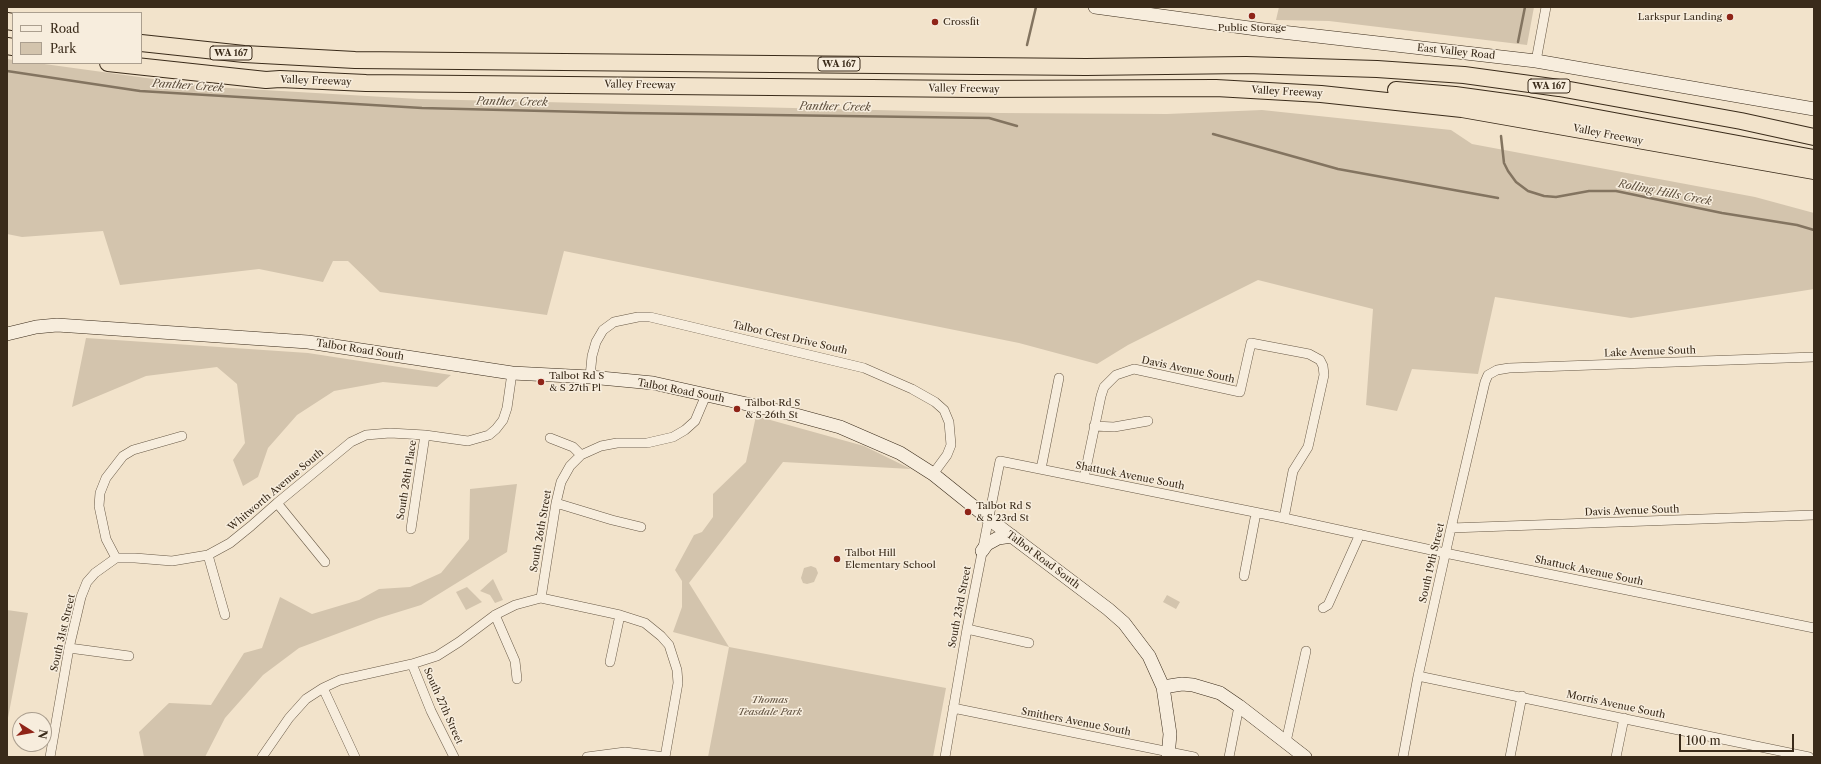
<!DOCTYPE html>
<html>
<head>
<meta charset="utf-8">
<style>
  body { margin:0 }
  #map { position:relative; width:1821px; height:764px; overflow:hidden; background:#f2e3cb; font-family:"Libre Caslon Text",serif }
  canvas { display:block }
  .frame { position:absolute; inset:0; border:8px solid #3a2b1a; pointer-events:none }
  .legend { position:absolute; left:12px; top:12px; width:130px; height:52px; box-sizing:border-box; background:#f7eddd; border:1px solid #ab9f8f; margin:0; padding:5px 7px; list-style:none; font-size:12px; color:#3a2b1a }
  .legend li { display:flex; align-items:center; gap:8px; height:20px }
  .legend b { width:20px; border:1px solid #ab9f8f }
  .north { position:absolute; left:12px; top:712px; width:40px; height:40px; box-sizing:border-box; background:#f7eddd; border:1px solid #ab9f8f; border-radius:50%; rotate:101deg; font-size:11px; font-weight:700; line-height:16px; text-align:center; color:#3a2b1a }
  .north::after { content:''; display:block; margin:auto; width:14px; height:18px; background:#8f2418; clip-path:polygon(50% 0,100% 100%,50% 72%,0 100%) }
  .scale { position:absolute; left:1679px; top:734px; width:115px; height:18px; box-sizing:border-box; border:2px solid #3a2b1a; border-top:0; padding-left:5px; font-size:12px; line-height:14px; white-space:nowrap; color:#3a2b1a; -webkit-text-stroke:3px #f7eddd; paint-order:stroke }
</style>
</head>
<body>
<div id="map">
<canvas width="1821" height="764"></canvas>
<div class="frame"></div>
<ul class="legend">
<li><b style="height:5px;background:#f7eddd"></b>Road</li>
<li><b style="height:11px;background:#d3c4ad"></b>Park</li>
</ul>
<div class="north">N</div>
<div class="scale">100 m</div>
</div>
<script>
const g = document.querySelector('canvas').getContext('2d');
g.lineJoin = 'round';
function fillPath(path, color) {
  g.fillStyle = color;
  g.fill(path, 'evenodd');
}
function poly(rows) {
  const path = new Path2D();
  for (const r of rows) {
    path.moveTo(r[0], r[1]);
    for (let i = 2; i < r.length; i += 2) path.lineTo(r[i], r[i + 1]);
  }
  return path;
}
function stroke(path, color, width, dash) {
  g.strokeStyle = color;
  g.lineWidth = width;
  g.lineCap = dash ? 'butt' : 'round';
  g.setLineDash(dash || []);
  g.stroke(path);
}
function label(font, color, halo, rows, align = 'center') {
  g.font = font + ' "Libre Caslon Text",serif';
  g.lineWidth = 3;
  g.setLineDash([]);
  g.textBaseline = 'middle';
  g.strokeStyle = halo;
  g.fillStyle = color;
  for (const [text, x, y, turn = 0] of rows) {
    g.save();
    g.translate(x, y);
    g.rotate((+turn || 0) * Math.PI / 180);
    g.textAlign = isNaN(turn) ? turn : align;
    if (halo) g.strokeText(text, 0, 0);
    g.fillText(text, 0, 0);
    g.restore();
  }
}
fillPath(poly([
  [1279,7,1534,7,1527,45,1329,21,1276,20],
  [7,59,13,60,13,63,37,63,212,87,419,99,1000,113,1167,114,1262,110,1451,130,1472,144,1755,197,1814,213,1814,289,1631,318,1495,297,1478,374,1412,369,1397,411,1366,405,1373,309,1258,280,1128,345,1097,364,1019,343,564,251,547,315,380,292,348,261,333,261,323,282,259,269,120,285,103,231,22,237,7,234],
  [86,338,308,353,451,375,437,387,383,382,334,391,297,415,268,448,258,477,243,486,233,460,245,443,237,384,217,367,146,376,72,407],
  [756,416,864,446,911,469,783,462,689,583,729,647,946,688,933,757,708,757,729,647,673,632,682,607,682,581,675,570,694,535,702,532,713,517,713,494,746,462],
  [517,484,507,552,421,605,379,618,299,648,263,675,225,718,205,757,144,757,139,732,169,703,211,705,244,653,262,648,280,597,312,614,359,600,379,589,410,587,441,573,469,539,470,489],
  [811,566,816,568,818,573,814,582,807,584,803,583,801,578,804,568],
  [493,579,503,600,495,603,490,595,480,591],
  [467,587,482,602,466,610,456,592],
  [1167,595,1180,602,1176,609,1163,602],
  [7,610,28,613,7,723]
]), '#d3c4ad');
stroke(poly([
  [1518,42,1525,7],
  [1027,45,1036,7],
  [7,71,140,91,422,108,626,113,989,118,1017,126],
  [1213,134,1338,169,1498,198],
  [1501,136,1504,163,1508,171,1516,182,1528,191,1544,196,1556,197,1589,191,1616,191,1722,213,1797,225,1814,230]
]), '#837460', 2.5);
const street = poly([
  [1536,61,1546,7],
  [590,377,592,356,596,342,603,330,614,322,638,317,650,317,864,368,912,389,935,402,944,410,949,422,951,445,947,455,933,474],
  [1094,426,1114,427,1148,421],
  [550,438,573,447,581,455],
  [1041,469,1059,378],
  [1084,478,1101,396,1104,387,1116,375,1134,369,1240,392,1251,343,1309,354,1320,360,1323,366,1324,375,1308,447,1293,471,1284,518],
  [277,503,325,562],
  [556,503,612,520,641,527],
  [1451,528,1814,515],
  [411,529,425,435],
  [208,555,225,615],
  [116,558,135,558,172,561,208,555,230,543,251,526,277,503,351,442,366,435,390,433,425,435,468,441,489,435,496,429,503,420,507,408,512,373],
  [1244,576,1256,513],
  [541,598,556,503,561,482,570,466,581,455,601,446,617,443,647,443,673,437,685,430,695,421,706,395],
  [1323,608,1328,605,1360,534],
  [495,615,515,661,517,679],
  [967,629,1029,643],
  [69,648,129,656],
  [610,662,620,615],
  [412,664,431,711,454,757],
  [1418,676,1809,757],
  [323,688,355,757],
  [953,708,1194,757],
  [1286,742,1306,651],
  [50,757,69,648,81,597,87,582,95,573,116,558,106,539,99,506,100,493,106,478,123,456,133,450,182,436],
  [262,757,289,718,306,699,323,688,340,680,412,664,437,656,459,642,495,615,515,605,541,598,620,615,645,623,661,636,669,645,677,670,678,683,665,757],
  [587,757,625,752,665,757],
  [945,757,967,629,1000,461,1284,518,1445,553,1814,628],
  [1229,757,1239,706],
  [1403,757,1418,676,1451,528,1485,382,1488,375,1497,370,1509,368,1814,357],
  [1510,757,1522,696],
  [1616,757,1624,718]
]);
const secondary = poly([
  [1095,7,1264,30,1536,61,1814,109],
  [7,334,36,327,57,325,308,342,512,373,590,377,653,383,796,415,840,427,900,453,933,474,989,519,1108,609,1124,623,1149,656,1163,687,1170,734,1168,757],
  [982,551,987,544,998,538,1012,536],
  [1163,687,1182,684,1193,685,1220,693,1239,706,1305,757]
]);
const highway = poly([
  [7,21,13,22],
  [141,43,244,54,355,60,1086,67,1246,65,1377,69,1464,75,1559,88,1741,121,1814,137],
  [7,46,13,47],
  [108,63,266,80,280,79,366,83,973,89,1216,88,1321,94,1462,109,1814,171],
  [1396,90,1455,95,1528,105,1814,158]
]);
stroke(street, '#685946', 10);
stroke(secondary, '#3a2b1a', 14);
stroke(highway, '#3a2b1a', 18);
stroke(street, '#f7eddd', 9);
stroke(secondary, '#f7eddd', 13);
stroke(highway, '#f2e3cb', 16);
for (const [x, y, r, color] of [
  [1252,16,4,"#8f2418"],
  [1730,17,4,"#8f2418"],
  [935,22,4,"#8f2418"],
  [541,382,4,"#8f2418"],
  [737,409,4,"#8f2418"],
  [968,512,4,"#8f2418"],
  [837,559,4,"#8f2418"]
]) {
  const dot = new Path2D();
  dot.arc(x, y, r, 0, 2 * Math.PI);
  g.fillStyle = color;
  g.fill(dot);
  stroke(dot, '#f7eddd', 1.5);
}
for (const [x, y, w] of [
  [231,53,42],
  [839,64,42],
  [1549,86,42]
]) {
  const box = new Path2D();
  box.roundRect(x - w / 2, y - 7, w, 14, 3);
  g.fillStyle = '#f7eddd';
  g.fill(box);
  stroke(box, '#3a2b1a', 1);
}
label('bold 9px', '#3a2b1a', null, [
  ["WA 167",231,53],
  ["WA 167",839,64],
  ["WA 167",1549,86]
]);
label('10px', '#3a2b1a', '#f7eddd', [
  ["Larkspur Landing",1722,17,"right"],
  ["Crossfit",943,22],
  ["Public Storage",1252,28,"center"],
  ["Talbot Rd S",549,376],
  ["& S 27th Pl",549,388],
  ["Talbot Rd S",745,403],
  ["& S 26th St",745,415],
  ["Talbot Rd S",976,506],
  ["& S 23rd St",976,518],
  ["Talbot Hill",845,553],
  ["Elementary School",845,565]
], 'left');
label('10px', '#3a2b1a', '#f7eddd', [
  ["East Valley Road",1456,52,6],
  ["Valley Freeway",316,81,2],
  ["Valley Freeway",640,85,1],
  ["Valley Freeway",964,89,1],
  ["Valley Freeway",1287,92,3],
  ["Valley Freeway",1608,135,11],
  ["Talbot Crest Drive South",790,338,13],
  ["Talbot Road South",360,350,9],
  ["Lake Avenue South",1650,352,-2],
  ["Davis Avenue South",1188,370,12],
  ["Talbot Road South",681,391,11],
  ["Shattuck Avenue South",1130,476,11],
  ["South 28th Place",407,480,-81],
  ["Whitworth Avenue South",276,490,-40],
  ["Davis Avenue South",1632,511,-2],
  ["South 26th Street",541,531,-80],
  ["Talbot Road South",1043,560,37],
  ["South 19th Street",1432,563,-77],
  ["Shattuck Avenue South",1589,571,12],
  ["South 23rd Street",960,607,-79],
  ["South 31st Street",63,633,-77],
  ["Morris Avenue South",1616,705,12],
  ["South 27th Street",443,706,66],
  ["Smithers Avenue South",1076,722,11]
]);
label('italic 10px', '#60513f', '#f7eddd', [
  ["Thomas",770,700],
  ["Teasdale Park",770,712]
]);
label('italic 11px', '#5e4f3d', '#f7eddd', [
  ["Panther Creek",188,86,4],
  ["Panther Creek",512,102,1],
  ["Panther Creek",835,107,1],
  ["Rolling Hills Creek",1665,193,11]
]);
</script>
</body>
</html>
